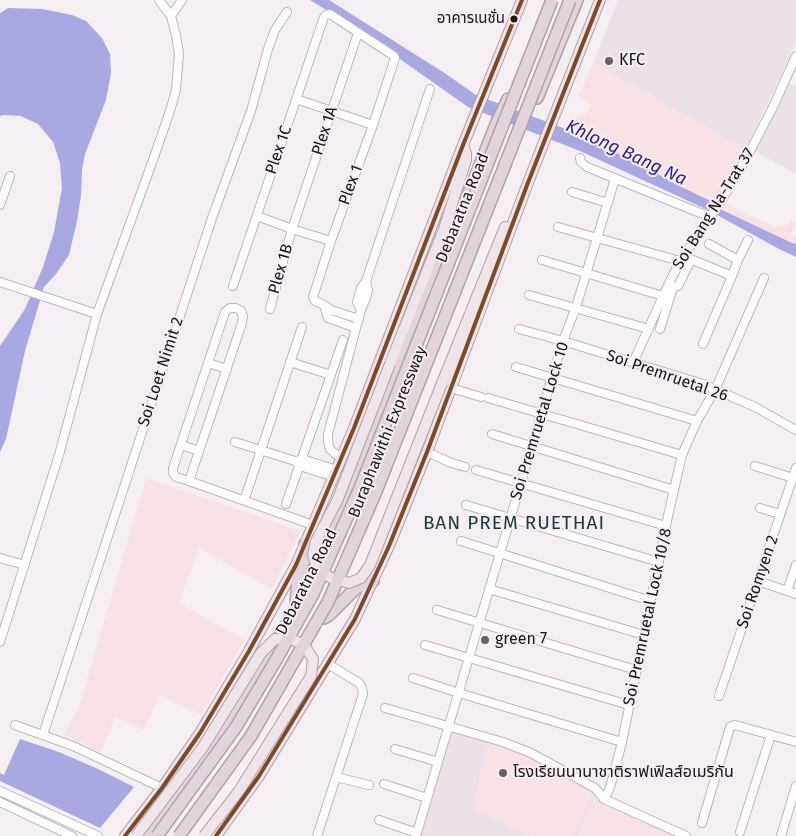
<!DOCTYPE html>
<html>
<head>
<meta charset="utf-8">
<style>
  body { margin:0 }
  canvas { display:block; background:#f5eff4 }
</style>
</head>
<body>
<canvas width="796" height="836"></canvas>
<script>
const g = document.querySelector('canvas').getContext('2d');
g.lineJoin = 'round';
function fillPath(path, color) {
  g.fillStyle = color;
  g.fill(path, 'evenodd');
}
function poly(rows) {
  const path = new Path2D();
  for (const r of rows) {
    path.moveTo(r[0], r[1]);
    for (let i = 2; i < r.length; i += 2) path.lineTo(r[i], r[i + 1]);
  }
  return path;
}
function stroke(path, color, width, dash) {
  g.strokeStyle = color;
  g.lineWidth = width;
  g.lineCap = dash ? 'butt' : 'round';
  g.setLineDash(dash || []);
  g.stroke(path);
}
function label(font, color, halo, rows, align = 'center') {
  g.font = font + ' "Fira Sans","Noto Sans Thai",sans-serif';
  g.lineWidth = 4;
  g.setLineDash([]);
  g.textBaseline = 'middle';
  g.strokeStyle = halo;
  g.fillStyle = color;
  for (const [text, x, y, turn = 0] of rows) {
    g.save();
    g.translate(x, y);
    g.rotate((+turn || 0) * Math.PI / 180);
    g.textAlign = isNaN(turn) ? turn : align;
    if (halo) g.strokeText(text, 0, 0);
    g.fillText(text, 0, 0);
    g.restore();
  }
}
fillPath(poly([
  [618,0,796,0,796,42,779,80,745,149,618,77,594,61],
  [788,83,796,86,796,174,754,151,773,117],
  [450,728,521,749,596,794,577,836,419,836]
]), '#ebe1e9');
fillPath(poly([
  [594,61,618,77,745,149,715,203,671,182,653,171,616,152,579,135,574,127,576,118,580,113,585,114,591,105,578,97],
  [726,203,740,211,775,227,786,225,791,221,796,223,790,235,796,237,796,244,790,242,722,210],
  [146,478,301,531,272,589,199,548,179,603,245,640,201,715,160,695,144,730,115,717,101,753,64,734,79,707],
  [487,740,515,747,594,791,573,836,530,836,473,807],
  [594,798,638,818,672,832,670,836,577,836]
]), '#f8e2e5');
fillPath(poly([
  [310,0,329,0,446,74,476,95,563,128,603,146,653,171,671,182,715,203,722,210,790,242,796,244,796,257,779,249,710,211,580,151,468,107,363,33],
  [8,8,42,9,72,15,86,21,102,38,110,54,111,73,106,100,85,154,82,170,81,196,77,221,69,255,56,274,44,287,25,351,6,439,0,452,0,346,25,309,43,267,54,232,62,188,60,163,53,142,38,124,21,116,4,115,0,116,0,13],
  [20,739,59,752,98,769,134,787,100,828,0,781,0,773,4,775]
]), '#a9a8e1');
const minor = poly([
  [171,16,182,0],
  [296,99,373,125],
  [580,158,581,162,587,167,710,217],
  [572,192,608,203],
  [0,205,10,176],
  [257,216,292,229,331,241],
  [558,227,680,261],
  [709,244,738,260],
  [688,258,732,276],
  [542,260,663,296],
  [0,282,97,314],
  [233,286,324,17,326,15,330,14,394,56,395,58,373,125,331,241,313,297,315,301,324,305,331,310,359,319],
  [529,295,649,329],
  [324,305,328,318,356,328],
  [270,309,292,229,358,33],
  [361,310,357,302,361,288,366,281,430,89],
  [519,329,563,341,703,384,755,407,796,430],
  [660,329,673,287,678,286,691,260],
  [703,344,732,276,738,260,748,240],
  [290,362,331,375],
  [208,363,227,369],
  [633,363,663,296,680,261,720,203,749,153,773,107,796,56],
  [516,367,697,421],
  [451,388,481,397],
  [488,398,682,455],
  [492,434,674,490],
  [235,442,295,461,300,466,334,477],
  [181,445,199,451],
  [427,452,449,462,465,467],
  [342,458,334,453,330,449,328,442,328,434,356,328,361,310,366,298,368,290,366,281],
  [299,460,302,459,337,470],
  [755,466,793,478],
  [476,470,666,526],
  [189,481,242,323,243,316,241,311,236,308,230,308,225,312,173,468,173,473,176,477,189,481,313,525],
  [246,495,302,327],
  [286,504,343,340],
  [466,505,659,562],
  [760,508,780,514],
  [461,541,651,601],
  [0,558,25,565],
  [758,581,796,594],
  [489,589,644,635],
  [787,591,796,565],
  [437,610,636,670],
  [0,642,59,455,97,314,153,160,170,111,176,90,179,53,176,36,171,16,159,0],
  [425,645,629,705],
  [413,678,459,693,622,742],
  [719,696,796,468],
  [385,708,503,742,531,753,595,788,604,799,686,836],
  [15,725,73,746,162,788],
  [43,735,212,218,251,111,268,49,275,30,287,12],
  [395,749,438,762],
  [336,777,369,785],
  [384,784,427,798],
  [0,791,98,836],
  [604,799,609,790,613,777,622,742,668,516,682,455,697,421,715,390,764,278],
  [0,802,72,836],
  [379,820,417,833],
  [702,823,730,727,735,725,796,742],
  [740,832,771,735],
  [317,836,363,694,362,688,359,683,328,664],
  [416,836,563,341,576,307,615,179],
  [781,836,796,786]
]);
const major = poly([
  [390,364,444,229,466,160,466,153,463,145],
  [442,383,505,227],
  [125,836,162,788,200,733,249,651,296,565,354,428,463,145,522,0],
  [216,836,259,776,355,619,389,546,427,452,529,180,600,0]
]);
const highway = poly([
  [537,98,577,0],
  [296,604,298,578,307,551,305,544],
  [324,618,329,615,356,588,362,585,373,581],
  [149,836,229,722,306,591,353,485,497,122,508,99]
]);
stroke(minor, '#bcb8bc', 10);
stroke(major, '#b2a0aa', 12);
stroke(highway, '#b2a0aa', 14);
stroke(minor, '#fefdfd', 8);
stroke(major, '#eee4e9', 10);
stroke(highway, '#e3d4db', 11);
const majorBridge = poly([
  [390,364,337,501,316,541,313,555,317,568,331,578,349,583,361,578,370,565,442,383],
  [136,836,203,747,261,653,275,639,289,638,304,645,313,659,311,676,239,791,204,836]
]);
const highwayBridge = poly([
  [157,836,236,727,276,660,313,594,360,488,552,0],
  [179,836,251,736,328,602,375,494,570,0]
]);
stroke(majorBridge, '#b2a0aa', 12, []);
stroke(highwayBridge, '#b2a0aa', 14, []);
stroke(majorBridge, '#eee4e9', 10);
stroke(highwayBridge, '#e3d4db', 11);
stroke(poly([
  [125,836,162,788,200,733,249,651,296,565,354,428,463,145,522,0],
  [216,836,259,776,355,619,389,546,427,452,529,180,600,0]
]), '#7a4b2a', 4);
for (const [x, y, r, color] of [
  [514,19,4.5,"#181518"],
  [609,61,5,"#656165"],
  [485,640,5,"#656165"],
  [503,773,5,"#656165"]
]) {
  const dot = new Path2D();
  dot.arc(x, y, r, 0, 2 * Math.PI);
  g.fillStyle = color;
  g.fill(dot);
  stroke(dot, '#f7edf5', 2);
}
label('15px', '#181518', '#f7edf5', [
  ["อาคารเนชั่น",505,19]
], 'right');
label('16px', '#181518', '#f7edf5', [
  ["KFC",619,61],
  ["green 7",495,640],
  ["โรงเรียนนานาชาติราฟเฟิลส์อเมริกัน",513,773]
], 'left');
label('16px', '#181518', '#f7edf5', [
  ["Plex 1A",325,131,-72],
  ["Plex 1C",279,150,-71],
  ["Plex 1",351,185,-70],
  ["Debaratna Road",463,208,-68],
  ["Soi Bang Na-Trat 37",714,209,-58],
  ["Plex 1B",281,269,-74],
  ["Soi Loet Nimit 2",161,372,-72],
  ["Soi Premruetal 26",667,376,19],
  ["Soi Premruetal Lock 10",540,421,-73],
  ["Buraphawithi Expressway",388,432,-68],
  ["Debaratna Road",307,582,-63],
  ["Soi Romyen 2",758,582,-71],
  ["Soi Premruetal Lock 10/8",648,617,-78]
]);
label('italic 18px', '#2f1f7c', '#f7edf5', [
  ["Khlong Bang Na",626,153,25]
]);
g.letterSpacing = '1px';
label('19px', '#193a40', '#f7edf5', [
  ["BAN PREM RUETHAI",514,524]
]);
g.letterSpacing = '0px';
</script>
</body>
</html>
